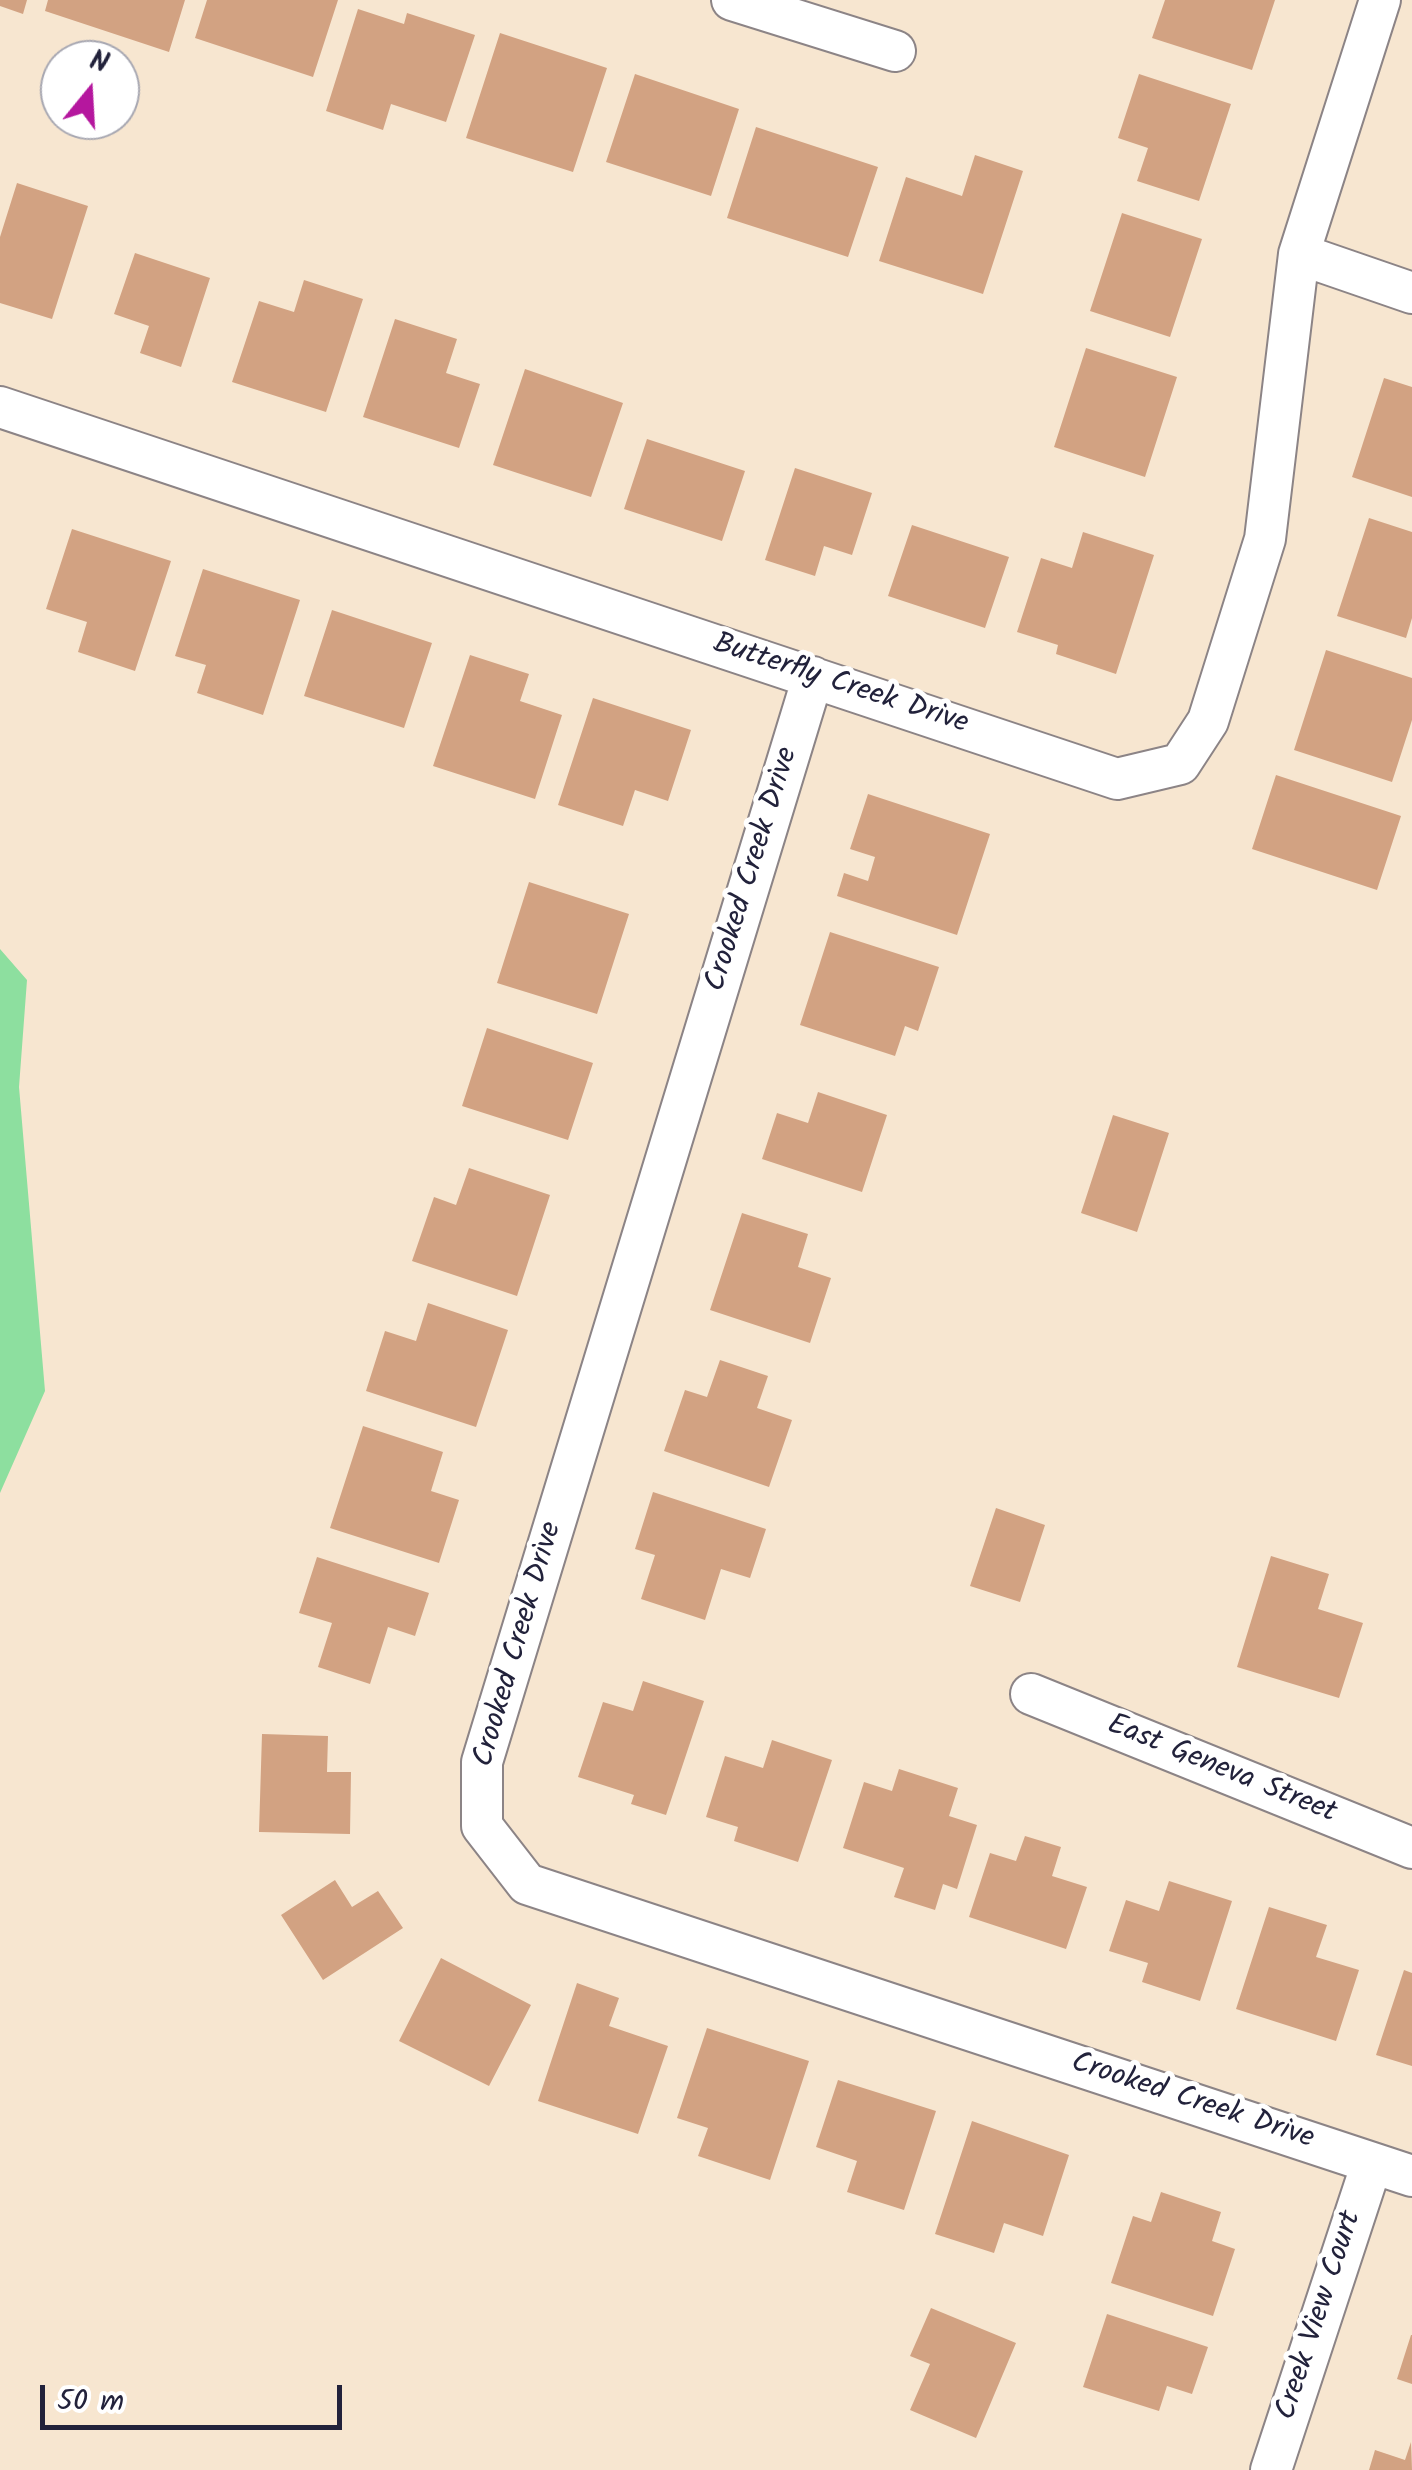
<!DOCTYPE html>
<html>
<head>
<meta charset="utf-8">
<style>
  body { margin:0 }
  #map { position:relative; width:1412px; height:2470px; overflow:hidden; background:#f7e6d0; font-family:Kalam,sans-serif }
  canvas { display:block }
  .north { position:absolute; left:40px; top:40px; width:100px; height:100px; box-sizing:border-box; background:#fff; border:2px solid #a7a7b1; border-radius:50%; rotate:18deg; font-size:28px; font-weight:700; line-height:40px; text-align:center; color:#22223b }
  .north::after { content:''; display:block; margin:auto; width:35px; height:45px; background:#b5179e; clip-path:polygon(50% 0,100% 100%,50% 72%,0 100%) }
  .scale { position:absolute; left:40px; top:2385px; width:302px; height:45px; box-sizing:border-box; border:5px solid #22223b; border-top:0; padding-left:12px; font-size:30px; line-height:35px; white-space:nowrap; color:#22223b; -webkit-text-stroke:8px #fff; paint-order:stroke }
</style>
</head>
<body>
<div id="map">
<canvas width="1412" height="2470"></canvas>
<div class="north">N</div>
<div class="scale">50 m</div>
</div>
<script>
const g = document.querySelector('canvas').getContext('2d');
g.lineJoin = 'round';
function fillPath(path, color) {
  g.fillStyle = color;
  g.fill(path, 'evenodd');
}
function poly(rows) {
  const path = new Path2D();
  for (const r of rows) {
    path.moveTo(r[0], r[1]);
    for (let i = 2; i < r.length; i += 2) path.lineTo(r[i], r[i + 1]);
  }
  return path;
}
function stroke(path, color, width, dash) {
  g.strokeStyle = color;
  g.lineWidth = width;
  g.lineCap = dash ? 'butt' : 'round';
  g.setLineDash(dash || []);
  g.stroke(path);
}
function label(font, color, halo, rows, align = 'center') {
  g.font = font + ' Kalam,sans-serif';
  g.lineWidth = 10;
  g.setLineDash([]);
  g.textBaseline = 'middle';
  g.strokeStyle = halo;
  g.fillStyle = color;
  for (const [text, x, y, turn = 0] of rows) {
    g.save();
    g.translate(x, y);
    g.rotate((+turn || 0) * Math.PI / 180);
    g.textAlign = isNaN(turn) ? turn : align;
    if (halo) g.strokeText(text, 0, 0);
    g.fillText(text, 0, 0);
    g.restore();
  }
}
fillPath(poly([
  [0,949,27,980,19,1087,45,1391,0,1493]
]), '#8ddf9f');
fillPath(poly([
  [0,0,27,0,23,14,0,6],
  [48,0,185,0,169,52,45,11],
  [207,0,338,0,313,77,195,38],
  [1165,0,1275,0,1252,70,1152,38],
  [358,9,404,24,407,13,475,35,446,122,391,104,383,130,326,111],
  [500,33,607,68,573,172,466,138],
  [635,74,739,109,711,196,606,162],
  [1139,74,1231,104,1199,201,1137,181,1148,148,1118,138],
  [756,127,878,167,848,257,727,218],
  [975,155,1023,171,983,294,879,261,906,177,962,196],
  [17,183,88,206,52,319,0,303,0,237],
  [1122,213,1202,239,1170,337,1090,311],
  [135,253,210,278,181,367,140,353,149,326,114,314],
  [304,280,363,299,326,412,232,382,259,301,294,312],
  [395,319,457,339,446,373,480,384,459,448,363,417],
  [1086,348,1177,377,1145,477,1054,447],
  [525,369,623,403,591,497,493,465],
  [1384,378,1412,387,1412,497,1352,477],
  [647,439,745,471,722,541,624,509],
  [795,468,872,493,852,555,824,546,815,576,765,560],
  [1369,518,1412,532,1412,618,1406,638,1337,616],
  [912,525,1009,557,985,628,888,596],
  [72,529,171,561,135,671,78,652,87,622,46,609],
  [1083,532,1154,555,1116,674,1056,654,1058,645,1017,632,1041,558,1072,568],
  [203,569,300,600,263,715,197,693,206,665,175,656],
  [332,610,432,643,404,728,304,696],
  [1326,650,1412,678,1412,720,1392,782,1294,750],
  [470,655,529,674,520,701,562,715,535,799,433,766],
  [593,698,691,730,668,801,635,790,623,826,558,805],
  [1276,775,1401,816,1377,890,1252,849],
  [868,794,990,834,957,935,837,896,844,873,868,881,875,857,850,849],
  [529,882,629,914,597,1014,497,983],
  [830,932,939,967,918,1031,905,1026,895,1056,800,1025],
  [487,1028,593,1063,568,1140,462,1106],
  [818,1092,887,1115,862,1192,762,1159,777,1113,808,1123],
  [1113,1115,1169,1133,1137,1232,1081,1213],
  [469,1168,550,1195,517,1296,412,1261,434,1197,456,1205],
  [742,1213,808,1234,798,1267,831,1278,810,1343,710,1310],
  [428,1303,508,1330,476,1427,366,1391,385,1331,416,1341],
  [720,1360,768,1376,757,1408,792,1420,769,1487,664,1451,685,1390,707,1397],
  [363,1426,443,1452,431,1491,459,1500,439,1563,330,1528],
  [653,1492,766,1529,750,1578,721,1569,705,1620,641,1599,655,1555,635,1549],
  [996,1508,1045,1525,1020,1602,970,1586],
  [1271,1556,1329,1574,1318,1609,1363,1623,1339,1698,1237,1667],
  [317,1557,429,1593,415,1636,388,1627,370,1684,318,1667,332,1623,299,1613],
  [643,1681,704,1701,666,1815,631,1804,634,1795,578,1777,603,1702,633,1711],
  [262,1734,328,1736,327,1772,351,1772,350,1834,259,1832],
  [772,1740,832,1760,798,1862,734,1841,738,1827,706,1817,725,1756,763,1768],
  [899,1769,958,1788,949,1816,977,1825,957,1889,943,1884,935,1910,894,1897,904,1868,843,1848,864,1782,892,1791],
  [1025,1836,1061,1847,1052,1876,1087,1887,1066,1949,969,1917,990,1853,1016,1861],
  [335,1880,352,1907,378,1891,403,1928,323,1980,281,1915],
  [1169,1881,1232,1901,1200,2001,1142,1982,1148,1963,1109,1951,1126,1900,1159,1911],
  [1269,1907,1327,1925,1316,1957,1359,1970,1336,2041,1236,2009],
  [441,1958,531,2005,489,2086,399,2041],
  [1404,1970,1412,1973,1412,2066,1376,2055],
  [577,1983,619,1998,609,2026,668,2046,638,2134,538,2101],
  [707,2028,809,2061,770,2180,698,2156,708,2128,677,2118],
  [838,2080,936,2111,904,2210,847,2192,857,2161,816,2147],
  [972,2121,1069,2155,1043,2236,1004,2223,994,2253,935,2234],
  [1161,2192,1221,2212,1212,2241,1235,2249,1213,2316,1111,2283,1133,2216,1151,2222],
  [931,2308,1016,2343,976,2438,910,2410,930,2364,910,2356],
  [1107,2314,1208,2347,1192,2394,1167,2386,1159,2411,1083,2387],
  [1411,2335,1412,2335,1412,2384,1397,2379],
  [1411,2442,1412,2470,1369,2470,1375,2450,1405,2460]
]), '#d2a282');
const minor = poly([
  [732,0,895,51],
  [1299,254,1412,293],
  [0,407,1117,779,1180,764,1208,721,1265,539,1299,254,1380,0],
  [813,677,482,1762,482,1826,527,1884,1412,2176],
  [1031,1694,1412,1848],
  [1271,2470,1372,2163]
]);
stroke(minor, '#8c8486', 44);
stroke(minor, '#fff', 40);
label('30px', '#22223b', '#fff', [
  ["Butterfly Creek Drive",840,686,18],
  ["Crooked Creek Drive",754,870,-73],
  ["Crooked Creek Drive",520,1645,-74],
  ["East Geneva Street",1221,1771,22],
  ["Crooked Creek Drive",1192,2103,18],
  ["Creek View Court",1321,2316,-72]
]);
</script>
</body>
</html>
